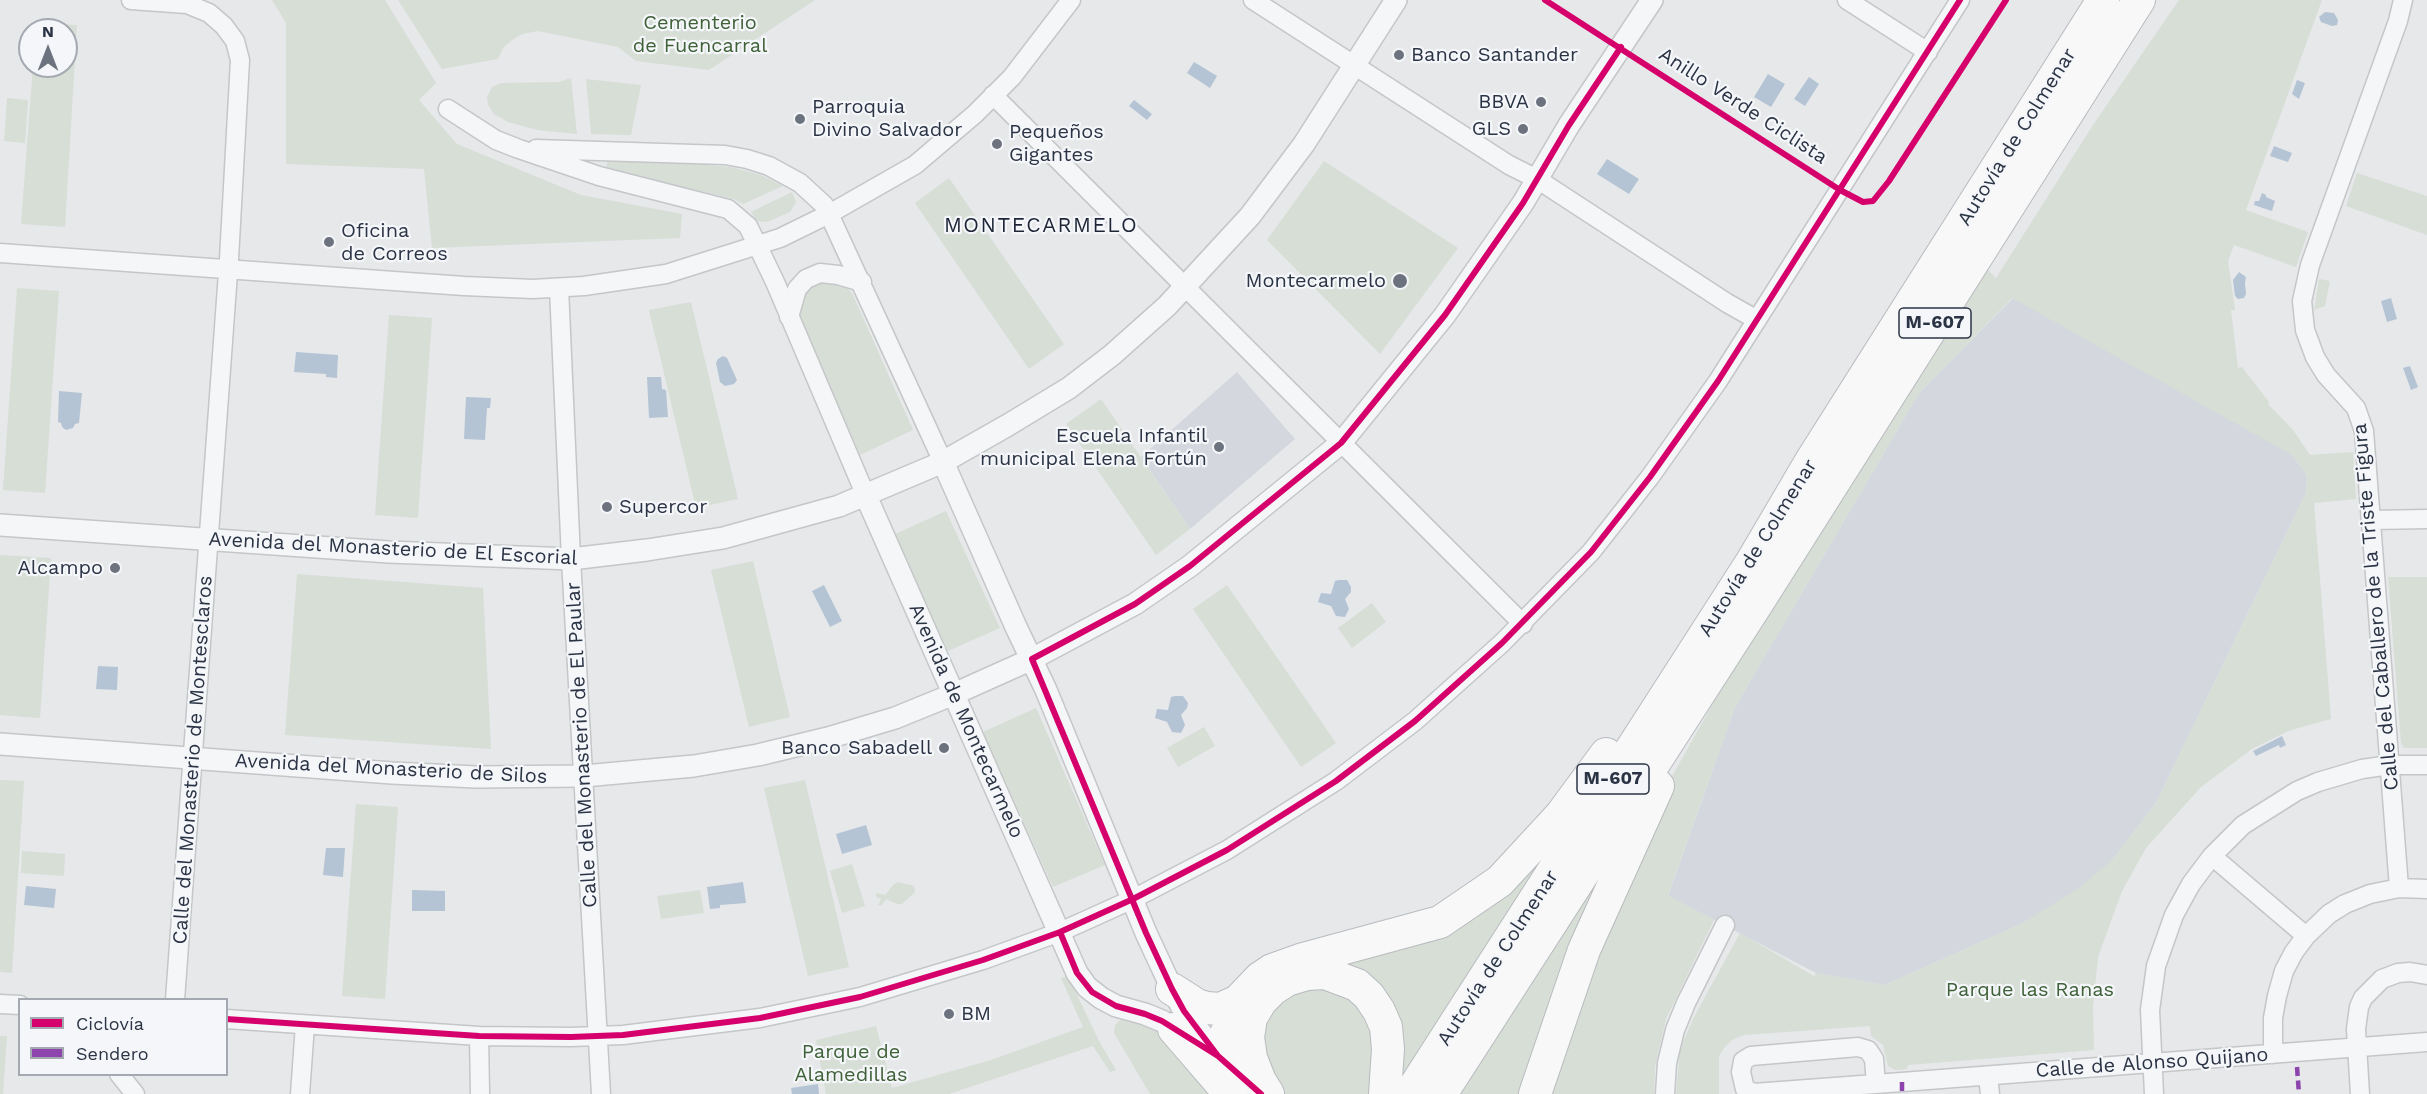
<!DOCTYPE html>
<html>
<head>
<meta charset="utf-8">
<style>
  body { margin:0 }
  #map { position:relative; width:2427px; height:1094px; overflow:hidden; background:#e6e8ea; font-family:"Work Sans",sans-serif }
  canvas { display:block }
  .legend { position:absolute; left:18px; top:998px; width:210px; height:78px; box-sizing:border-box; background:#f4f6f9; border:2px solid #a4a8b1; margin:0; padding:8px 10px; list-style:none; font-size:18px; color:#2b3445 }
  .legend li { display:flex; align-items:center; gap:12px; height:30px }
  .legend b { width:30px; border:2px solid #a4a8b1 }
  .north { position:absolute; left:18px; top:18px; width:60px; height:60px; box-sizing:border-box; background:#f4f6f9; border:2px solid #a4a8b1; border-radius:50%; rotate:0deg; font-size:16px; font-weight:700; line-height:24px; text-align:center; color:#2b3445 }
  .north::after { content:''; display:block; margin:auto; width:21px; height:27px; background:#6c737f; clip-path:polygon(50% 0,100% 100%,50% 72%,0 100%) }
</style>
</head>
<body>
<div id="map">
<canvas width="2427" height="1094"></canvas>
<ul class="legend">
<li><b style="height:8px;background:#d6006c"></b>Ciclovía</li>
<li><b style="height:8px;background:#8e44ad"></b>Sendero</li>
</ul>
<div class="north">N</div>
</div>
<script>
const g = document.querySelector('canvas').getContext('2d');
g.lineJoin = 'round';
function fillPath(path, color) {
  g.fillStyle = color;
  g.fill(path, 'evenodd');
}
function poly(rows) {
  const path = new Path2D();
  for (const r of rows) {
    path.moveTo(r[0], r[1]);
    for (let i = 2; i < r.length; i += 2) path.lineTo(r[i], r[i + 1]);
  }
  return path;
}
function stroke(path, color, width, dash) {
  g.strokeStyle = color;
  g.lineWidth = width;
  g.lineCap = dash ? 'butt' : 'round';
  g.setLineDash(dash || []);
  g.stroke(path);
}
function label(font, color, halo, rows, align = 'center') {
  g.font = font + ' "Work Sans",sans-serif';
  g.lineWidth = 4.5;
  g.setLineDash([]);
  g.textBaseline = 'middle';
  g.strokeStyle = halo;
  g.fillStyle = color;
  for (const [text, x, y, turn = 0] of rows) {
    g.save();
    g.translate(x, y);
    g.rotate((+turn || 0) * Math.PI / 180);
    g.textAlign = isNaN(turn) ? turn : align;
    if (halo) g.strokeText(text, 0, 0);
    g.fillText(text, 0, 0);
    g.restore();
  }
}
fillPath(poly([
  [2013,298,2235,417,2292,455,2305,472,2307,479,2306,493,2156,803,2113,859,2098,874,2059,903,2021,924,1885,985,1816,973,1668,896,1735,707,1919,393],
  [1237,372,1295,439,1190,529,1141,457]
]), '#d4d7dd');
fillPath(poly([
  [272,0,385,0,436,83,419,100,457,144,581,195,682,214,680,238,432,248,424,169,286,164,286,23],
  [398,0,815,0,709,70,636,61,618,47,538,31,522,34,512,40,503,48,498,59,442,69],
  [2179,0,2322,0,2246,210,2308,232,2296,267,2234,245,2228,261,2235,310,2231,310,2238,368,2242,367,2269,402,2268,404,2293,430,2310,455,2353,452,2356,499,2314,503,2331,719,2288,731,2252,749,2201,787,2146,848,2122,891,2098,957,2093,1007,2094,1050,1908,1065,1907,1069,1895,1070,1888,1066,1883,1045,1871,1036,1870,1026,1744,1035,1732,1040,1724,1048,1719,1056,1719,1094,1676,1094,1680,1049,1694,1017,1740,933,1814,976,1816,973,1885,985,2021,924,2079,888,2113,859,2156,803,2306,493,2307,479,2305,472,2292,455,2012,298,1919,393,1735,707,1668,895,1714,920,1666,1019,1655,1067,1654,1094,1543,1094,1671,778,1764,613,1985,267,1996,278,2093,125],
  [35,23,77,25,65,227,21,224,33,66,66,66,66,30,35,30],
  [571,78,577,134,537,130,508,122,494,114,488,105,487,97,492,87,501,83,559,82],
  [586,79,641,85,631,135,591,134],
  [7,98,28,100,25,143,4,141],
  [608,157,731,167,761,175,783,186,743,204,734,199,606,169],
  [1324,161,1458,248,1380,354,1267,240],
  [2357,173,2427,196,2427,235,2346,206],
  [949,178,1064,344,1029,369,915,203],
  [792,192,796,202,790,212,767,222,757,221,751,212],
  [2319,279,2330,281,2325,306,2314,310],
  [813,281,845,284,852,293,913,430,860,455,799,317,798,301],
  [17,288,59,291,45,493,3,490],
  [691,302,738,499,696,508,649,310],
  [389,315,432,318,418,518,375,515],
  [1101,399,1190,529,1156,555,1066,424],
  [946,511,1000,628,948,651,893,535],
  [0,555,51,558,40,718,0,715],
  [753,561,790,717,749,727,711,570],
  [297,574,483,588,491,749,285,735],
  [2388,577,2427,577,2427,748,2404,748,2401,743],
  [1227,585,1336,743,1301,767,1193,609],
  [1372,603,1386,622,1352,648,1338,628],
  [1036,708,1105,865,1053,887,983,732],
  [1204,727,1215,746,1178,767,1167,748],
  [0,780,24,781,12,973,0,972],
  [805,780,849,967,808,976,764,788],
  [356,804,398,807,385,999,342,996],
  [1627,827,1527,1094,1453,1094],
  [22,851,65,854,64,876,21,873],
  [1545,855,1397,1089,1397,1055,1334,965],
  [852,864,865,906,842,913,830,871],
  [898,882,914,886,915,892,902,904,897,904,886,899,881,906,878,905,881,899,876,897,876,893,885,895,893,885],
  [700,890,704,913,661,919,657,896],
  [1068,976,1099,1041,1116,1070,1110,1072,1093,1046,949,1094,826,1094,816,1040,876,1026,892,1088,991,1060,1083,1027,1061,978],
  [1301,983,1350,988,1377,1029,1375,1094,1275,1094,1259,1026,1263,1011],
  [1120,1020,1159,1029,1223,1094,1150,1094,1114,1033,1115,1025],
  [0,1036,7,1036,3,1094,0,1094]
]), '#d6ded6');
fillPath(poly([
  [2325,12,2334,13,2338,20,2337,25,2332,26,2321,22,2319,17],
  [1194,62,1217,76,1210,88,1187,73],
  [1768,74,1785,84,1771,107,1754,97],
  [1809,77,1819,84,1805,106,1794,99],
  [2297,80,2305,83,2299,99,2292,94],
  [1134,100,1152,114,1147,120,1129,106],
  [2274,146,2292,153,2288,162,2270,156],
  [1607,159,1639,179,1629,194,1597,174],
  [2262,193,2266,195,2266,197,2275,201,2272,211,2254,205,2255,201,2259,201],
  [2239,272,2246,277,2245,283,2246,294,2244,298,2238,299,2235,296,2233,280],
  [2391,298,2397,319,2387,322,2381,301],
  [296,352,338,355,337,378,326,377,326,374,294,372],
  [723,356,727,358,737,380,734,384,725,386,720,382,716,363,718,359],
  [2410,366,2418,387,2411,390,2403,368],
  [647,377,661,377,662,389,666,390,668,417,649,418],
  [59,391,82,393,79,423,75,424,73,428,66,430,62,427,61,423,58,422],
  [466,397,491,398,490,408,487,408,485,440,464,439],
  [1339,580,1347,580,1351,587,1351,592,1345,599,1349,609,1345,617,1336,616,1331,606,1318,602,1321,593,1331,594,1335,581],
  [824,585,842,621,830,627,812,591],
  [98,666,118,667,117,690,96,689],
  [1175,696,1183,696,1188,703,1187,708,1181,715,1185,725,1181,733,1172,732,1167,722,1155,718,1157,709,1168,710,1171,697],
  [2282,736,2286,745,2280,748,2279,745,2256,756,2253,751],
  [866,825,872,845,842,854,836,834],
  [326,848,345,848,343,877,323,875],
  [743,882,746,903,720,905,720,908,710,909,707,887],
  [26,886,56,889,54,908,24,905],
  [412,890,445,891,445,911,412,911],
  [818,1084,819,1094,792,1094,791,1088]
]), '#b4c4d5');
const minor = poly([
  [131,0,187,4,209,13,224,26,235,41,240,60,229,259,175,1000],
  [1253,0,1509,165,1537,179,1727,303,1757,320],
  [1847,0,1928,52],
  [993,95,1523,624],
  [448,109,496,140,519,149,599,176,728,209,748,226,775,282,866,496],
  [536,149,725,155,747,159,769,166,800,183,824,205,829,214,943,462],
  [0,253,464,286,533,289,584,286,666,274,780,238,829,214,915,165,975,114,1012,77,1071,0],
  [559,288,571,559,601,1094],
  [789,317,797,289,806,279,820,273,838,275,862,282],
  [2371,520,2427,519],
  [2212,856,2306,936],
  [2399,888,2364,431,2356,408,2326,375,2315,357,2305,330,2302,301,2310,265,2398,21,2403,0],
  [0,1004,20,1005],
  [226,1019,479,1036,571,1037,623,1035,760,1018,860,997,983,960,1060,932,1133,899,1227,850,1336,781,1415,721,1502,643,1591,552,1650,477,1718,381,1960,0],
  [479,1036,480,1094],
  [2273,1054,2273,1018,2277,996,2284,971,2294,952,2306,936,2329,914,2345,904,2370,894,2399,888,2427,889],
  [119,1074,135,1094],
  [1988,1076,1990,1094],
  [1876,1084,1874,1059,1868,1050,1858,1047,1751,1056,1743,1061,1741,1072,1745,1089,1754,1093,1902,1082,2427,1042],
  [300,1094,305,1025],
  [1665,1094,1667,1063,1675,1030,1686,1003,1725,925],
  [2154,1094,2150,1010,2156,966,2174,915,2191,884,2212,856,2243,825,2297,791,2318,782,2362,769,2390,765,2427,765],
  [2360,1094,2356,1029,2359,1007,2363,998,2382,979,2398,973,2410,972,2427,975]
]);
const tertiary = poly([
  [943,462,1016,627,1046,690,1146,933,1172,989,1184,1011,1211,1046],
  [866,496,1077,973,1087,987,1101,998,1116,1006,1145,1014,1162,1021,1218,1056,1261,1094],
  [0,525,389,552,571,559,647,550,723,538,839,506,943,462,1008,425,1069,388,1112,355,1167,306,1250,216,1304,144,1396,0],
  [0,744,392,773,476,777,584,776,694,766,758,755,828,738,895,718,954,694,1032,659,1135,604,1190,566,1341,443,1445,315,1523,203,1569,125,1652,0]
]);
const motorway = poly([
  [1172,989,1197,1005,1207,1008,1220,1009,1238,1001],
  [1174,1029,1230,1094],
  [1218,1056,1238,1001,1260,978,1272,970,1300,960,1440,922,1500,881,1561,815,1606,754],
  [1268,1094,1260,1081,1251,1058,1248,1037,1251,1018,1261,1001,1273,989,1287,980,1307,974,1325,973,1357,985,1369,996,1379,1011,1386,1027,1388,1049,1385,1094],
  [1410,1094,1751,563,1811,461,2103,0],
  [1441,1094,1758,602,2139,0],
  [1535,1094,1584,950,1658,786]
]);
stroke(minor, '#c4c6c8', 21);
stroke(tertiary, '#c4c6c8', 24);
stroke(motorway, '#b8bbbf', 34);
stroke(minor, '#f5f6f7', 18);
stroke(tertiary, '#f5f6f7', 21);
stroke(motorway, '#f8f8f8', 32);
stroke(poly([
  [2297,1067,2299,1094],
  [1902,1082,1902,1094]
]), '#8e44ad', 4.5, [9, 4.5]);
stroke(poly([
  [1545,0,1840,190,1863,202,1873,201,1889,181,2006,0],
  [1060,932,1077,973,1092,992,1116,1006,1145,1014,1162,1021,1218,1056,1261,1094],
  [226,1019,479,1036,571,1037,623,1035,760,1018,860,997,983,960,1060,932,1133,899,1227,850,1336,781,1415,721,1502,643,1591,552,1650,477,1718,381,1960,0],
  [1218,1056,1184,1011,1172,989,1146,933,1032,659,1135,604,1190,566,1341,443,1445,315,1523,203,1569,125,1621,47]
]), '#d6006c', 6);
for (const [x, y, r, color] of [
  [1399,55,6,"#6c737f"],
  [1541,102,6,"#6c737f"],
  [800,119,6,"#6c737f"],
  [1523,129,6,"#6c737f"],
  [997,144,6,"#6c737f"],
  [329,242,6,"#6c737f"],
  [1400,281,8,"#6c737f"],
  [1219,447,6,"#6c737f"],
  [607,507,6,"#6c737f"],
  [115,568,6,"#6c737f"],
  [944,748,6,"#6c737f"],
  [949,1014,6,"#6c737f"]
]) {
  const dot = new Path2D();
  dot.arc(x, y, r, 0, 2 * Math.PI);
  g.fillStyle = color;
  g.fill(dot);
  stroke(dot, '#f4f6f9', 2);
}
for (const [x, y, w] of [
  [1935,323,72],
  [1613,779,72]
]) {
  const box = new Path2D();
  box.roundRect(x - w / 2, y - 15, w, 30, 4.5);
  g.fillStyle = '#f4f6f9';
  g.fill(box);
  stroke(box, '#2b3445', 1.5);
}
label('bold 18px', '#2b3445', null, [
  ["M-607",1935,323],
  ["M-607",1613,779]
]);
label('20px', '#3f6138', '#f4f6f9', [
  ["Cementerio",700,23],
  ["de Fuencarral",700,46],
  ["Parque las Ranas",2030,990],
  ["Parque de",851,1052],
  ["Alamedillas",851,1075]
]);
label('20px', '#2b3445', '#f4f6f9', [
  ["Banco Santander",1411,55],
  ["BBVA",1529,102,"right"],
  ["Parroquia",812,107],
  ["Divino Salvador",812,130],
  ["GLS",1511,129,"right"],
  ["Pequeños",1009,132],
  ["Gigantes",1009,155],
  ["Oficina",341,231],
  ["de Correos",341,254],
  ["Montecarmelo",1386,281,"right"],
  ["Escuela Infantil",1207,436,"right"],
  ["municipal Elena Fortún",1207,459,"right"],
  ["Supercor",619,507],
  ["Alcampo",103,568,"right"],
  ["Banco Sabadell",932,748,"right"],
  ["BM",961,1014]
], 'left');
label('20px', '#2b3445', '#f4f6f9', [
  ["Anillo Verde Ciclista",1743,106,33],
  ["Autovía de Colmenar",2017,137,-58],
  ["Autovía de Colmenar",1758,548,-58],
  ["Avenida del Monasterio de El Escorial",393,549,3],
  ["Calle del Caballero de la Triste Figura",2376,607,-95],
  ["Avenida de Montecarmelo",966,721,66],
  ["Calle del Monasterio de El Paular",582,745,-93],
  ["Calle del Monasterio de Montesclaros",193,760,-86],
  ["Avenida del Monasterio de Silos",391,769,3],
  ["Autovía de Colmenar",1498,958,-57],
  ["Calle de Alonso Quijano",2152,1063,-4]
]);
g.letterSpacing = '1.5px';
label('21px', '#1d2536', '#f4f6f9', [
  ["MONTECARMELO",1041,226]
]);
g.letterSpacing = '0px';
</script>
</body>
</html>
